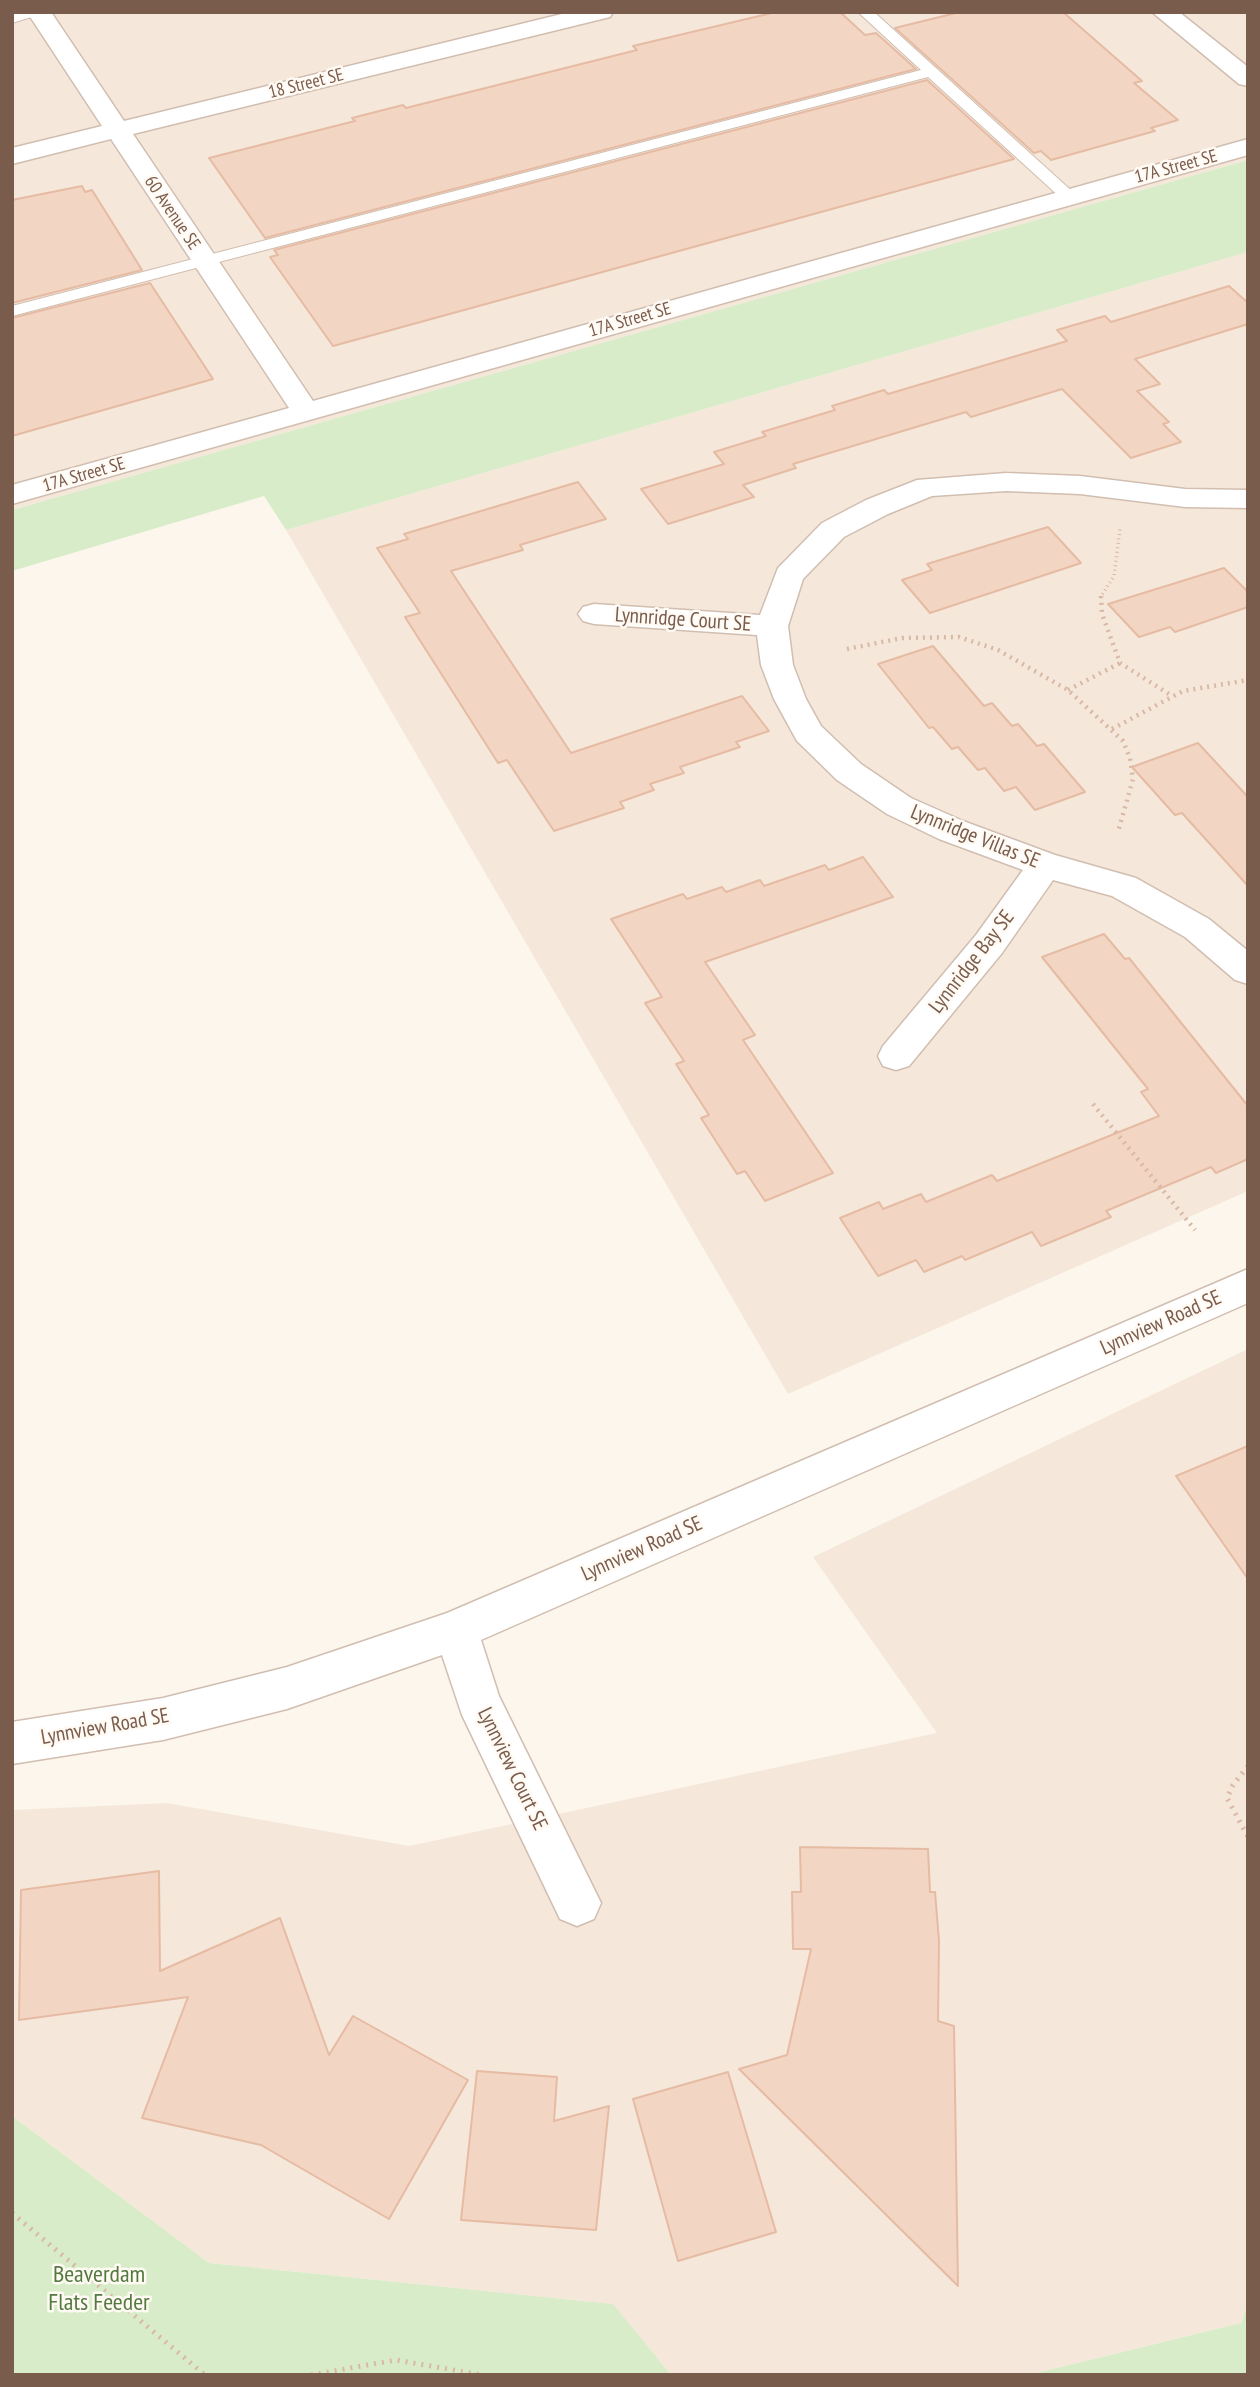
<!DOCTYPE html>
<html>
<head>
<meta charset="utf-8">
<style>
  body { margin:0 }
  #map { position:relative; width:1260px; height:2387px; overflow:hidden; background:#fdf6ec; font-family:"PT Sans Narrow",sans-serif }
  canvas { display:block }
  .frame { position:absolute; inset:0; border:14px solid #7a5c4d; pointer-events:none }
</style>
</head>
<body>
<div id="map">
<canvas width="1260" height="2387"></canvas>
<div class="frame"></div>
</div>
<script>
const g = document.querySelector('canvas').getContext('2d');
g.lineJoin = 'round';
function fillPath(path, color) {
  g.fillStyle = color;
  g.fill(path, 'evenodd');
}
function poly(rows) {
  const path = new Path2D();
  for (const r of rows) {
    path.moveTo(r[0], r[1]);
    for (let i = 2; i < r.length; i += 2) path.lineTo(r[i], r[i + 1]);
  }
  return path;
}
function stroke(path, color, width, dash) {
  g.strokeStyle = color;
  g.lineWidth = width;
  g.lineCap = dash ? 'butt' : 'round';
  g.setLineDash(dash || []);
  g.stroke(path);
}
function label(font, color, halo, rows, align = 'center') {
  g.font = font + ' "PT Sans Narrow",sans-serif';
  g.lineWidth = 5;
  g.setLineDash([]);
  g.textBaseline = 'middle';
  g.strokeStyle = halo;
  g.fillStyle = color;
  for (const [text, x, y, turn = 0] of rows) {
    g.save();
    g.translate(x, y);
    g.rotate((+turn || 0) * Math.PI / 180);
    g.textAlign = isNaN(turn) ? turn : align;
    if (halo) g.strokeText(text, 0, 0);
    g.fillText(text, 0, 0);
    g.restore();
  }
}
fillPath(poly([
  [12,12,1248,12,1248,160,12,510],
  [1248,252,1248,1191,788,1394,286,530],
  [1248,1349,1248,2303,1241,2323,1028,2375,671,2375,612,2304,209,2263,12,2116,12,1810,167,1803,409,1846,937,1733,813,1557]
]), '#f5e8da');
fillPath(poly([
  [1248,160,1248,252,286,530,264,496,12,571,12,510],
  [12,2116,209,2263,613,2304,671,2375,12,2375],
  [1248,2303,1248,2375,1028,2375,1241,2323]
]), '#d8ecc9');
const building = poly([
  [776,12,840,12,865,35,876,33,916,69,265,238,209,158,355,121,352,118,403,105,406,108,637,50,633,46,776,12],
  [960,12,1063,12,1142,81,1134,83,1178,120,1151,128,1155,131,1051,160,1041,151,1034,153,895,28,960,12],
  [927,80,1014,159,333,346,270,257,278,255,274,250,927,80],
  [82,186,85,192,92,190,142,270,12,303,12,200,82,186],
  [150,283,213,379,12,436,12,318,150,283],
  [1229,286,1248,303,1248,324,1135,359,1160,384,1137,391,1169,422,1163,424,1181,442,1131,458,1062,389,971,417,966,412,793,464,796,468,743,485,754,497,668,524,641,489,724,464,714,452,766,436,762,432,835,410,832,406,884,390,888,394,1067,341,1057,330,1105,316,1111,322,1229,286],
  [578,482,606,519,520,545,523,550,451,571,571,753,742,696,769,731,736,742,740,747,680,767,684,773,650,784,654,790,620,802,624,808,554,831,507,760,498,763,405,617,420,613,377,548,408,539,404,534,578,482],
  [1048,527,1081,563,930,613,902,580,932,570,927,564,1048,527],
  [1224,568,1248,592,1248,607,1175,632,1170,627,1139,637,1108,604,1224,568],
  [933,646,984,706,992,703,1012,726,1018,724,1037,746,1044,744,1085,792,1035,810,1016,787,1004,791,985,768,978,770,958,747,952,749,933,727,929,728,878,664,933,646],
  [1198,743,1248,797,1248,886,1182,813,1175,815,1132,767,1198,743],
  [863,857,893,897,705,962,755,1035,743,1040,833,1173,765,1201,745,1171,737,1174,701,1118,709,1115,676,1064,684,1061,645,1003,662,997,611,919,683,894,687,899,722,887,726,892,760,880,764,886,825,865,829,870,863,857],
  [1104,934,1125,959,1129,958,1248,1106,1248,1159,1216,1173,1211,1167,1106,1211,1111,1217,1041,1246,1032,1232,965,1260,962,1256,924,1272,916,1260,878,1276,840,1218,879,1202,883,1209,921,1194,926,1202,992,1175,997,1181,1159,1116,1141,1092,1148,1089,1042,957,1104,934],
  [1248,1446,1248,1579,1176,1476,1248,1446],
  [800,1847,928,1849,930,1892,935,1892,939,1941,938,2021,954,2026,958,2286,739,2069,787,2055,811,1949,793,1949,792,1892,801,1892,800,1847],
  [159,1871,160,1971,280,1918,329,2055,353,2016,468,2080,389,2219,261,2145,142,2118,188,1997,19,2020,21,1890,159,1871],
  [477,2071,557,2077,554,2121,609,2106,596,2230,461,2220,477,2071],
  [728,2072,776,2232,678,2261,633,2099,728,2072]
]);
fillPath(building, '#f3d5c3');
stroke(building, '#e6bba3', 2);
const service = poly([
  [22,12,48,12,12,23,12,15,22,12],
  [858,12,874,12,1074,193,1076,196,1074,199,1062,199,928,77,12,316,12,306,921,70,858,12]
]);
const minor = poly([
  [27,12,51,12,124,121,570,12,613,12,610,17,133,134,313,401,1248,139,1248,155,12,504,12,485,289,408,111,139,12,164,12,148,102,126,27,12],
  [1152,12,1179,12,1248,67,1248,86,1239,84,1152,12],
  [1006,473,1080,476,1185,489,1248,490,1248,508,1185,507,1080,494,1006,491,932,496,888,514,844,537,803,579,788,626,793,665,806,699,821,726,861,764,911,798,963,821,1055,855,1136,878,1209,919,1248,951,1248,984,1235,980,1185,937,1112,896,1053,880,1002,953,909,1066,896,1070,883,1066,878,1056,883,1046,976,935,1023,870,939,839,887,814,837,780,797,741,774,699,761,665,757,635,594,624,583,621,578,614,583,607,594,604,760,615,778,568,822,523,866,500,917,480,1006,473],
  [1248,1269,1248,1303,481,1640,499,1696,601,1903,594,1919,577,1926,560,1919,462,1715,442,1655,287,1709,163,1740,12,1764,12,1722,163,1698,287,1667,447,1613,1248,1269]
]);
stroke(service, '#d1beb0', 2);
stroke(minor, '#d1beb0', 3);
stroke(poly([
  [1100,598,1114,576,1120,529]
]), '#d9b8a5', 3.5, [1, 3.5]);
stroke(poly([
  [1101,596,1102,614,1120,663,1172,696],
  [847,649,902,638,959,637,998,650,1068,690,1123,741,1130,758,1133,779,1118,832],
  [1068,690,1120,663],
  [1112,729,1183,691,1248,680],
  [1093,1104,1195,1230]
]), '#d9b8a5', 4.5, [2, 5]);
stroke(poly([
  [1248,1766,1233,1785,1227,1798,1248,1837],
  [12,2213,205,2375],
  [311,2375,396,2360,482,2375]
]), '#d9b8a5', 5, [2, 6]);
fillPath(service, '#fff');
fillPath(minor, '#fff');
label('18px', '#7a5c4d', '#fffaf3', [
  ["18 Street SE",306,84,-14],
  ["17A Street SE",1176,167,-15],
  ["60 Avenue SE",172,213,56],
  ["17A Street SE",630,320,-16],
  ["17A Street SE",84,475,-16]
]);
label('21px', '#7a5c4d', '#fffaf3', [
  ["Lynnridge Court SE",683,620,4],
  ["Lynnridge Villas SE",975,837,22],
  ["Lynnridge Bay SE",972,962,-52],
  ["Lynnview Road SE",1161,1323,-24],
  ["Lynnview Road SE",642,1549,-24],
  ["Lynnview Road SE",105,1727,-10],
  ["Lynnview Court SE",512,1769,64]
]);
label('24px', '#537a41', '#fffaf3', [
  ["Beaverdam",99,2275],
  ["Flats Feeder",99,2303]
]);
</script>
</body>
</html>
